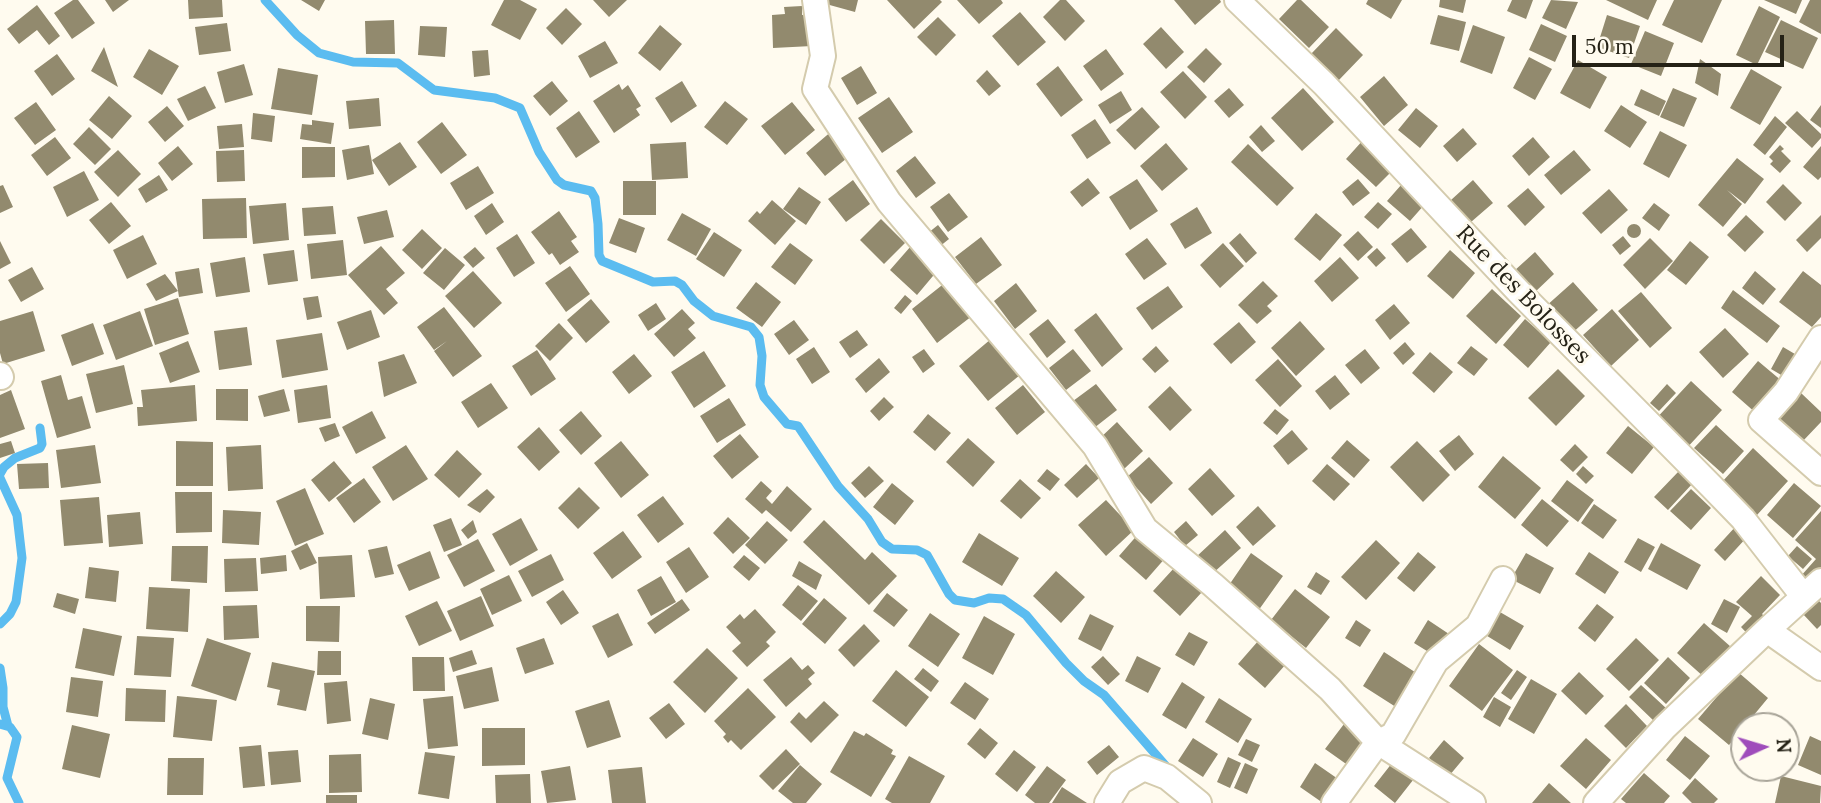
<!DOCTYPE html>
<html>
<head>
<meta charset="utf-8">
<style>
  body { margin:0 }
  #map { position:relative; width:1821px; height:803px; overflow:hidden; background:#fffbef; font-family:Lora,serif }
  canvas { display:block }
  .north { position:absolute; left:1730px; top:712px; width:70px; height:70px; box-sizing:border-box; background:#fffbef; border:2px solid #a8a498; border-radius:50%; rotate:86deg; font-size:19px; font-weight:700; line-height:28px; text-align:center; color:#252216 }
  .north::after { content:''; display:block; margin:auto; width:24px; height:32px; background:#9f4cbb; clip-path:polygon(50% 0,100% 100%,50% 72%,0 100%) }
  .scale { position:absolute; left:1572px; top:35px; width:212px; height:32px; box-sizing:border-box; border:4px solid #252216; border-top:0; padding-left:9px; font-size:21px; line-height:24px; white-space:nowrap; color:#252216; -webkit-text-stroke:5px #fffbef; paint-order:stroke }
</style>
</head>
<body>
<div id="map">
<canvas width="1821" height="803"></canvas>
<div class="north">N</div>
<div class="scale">50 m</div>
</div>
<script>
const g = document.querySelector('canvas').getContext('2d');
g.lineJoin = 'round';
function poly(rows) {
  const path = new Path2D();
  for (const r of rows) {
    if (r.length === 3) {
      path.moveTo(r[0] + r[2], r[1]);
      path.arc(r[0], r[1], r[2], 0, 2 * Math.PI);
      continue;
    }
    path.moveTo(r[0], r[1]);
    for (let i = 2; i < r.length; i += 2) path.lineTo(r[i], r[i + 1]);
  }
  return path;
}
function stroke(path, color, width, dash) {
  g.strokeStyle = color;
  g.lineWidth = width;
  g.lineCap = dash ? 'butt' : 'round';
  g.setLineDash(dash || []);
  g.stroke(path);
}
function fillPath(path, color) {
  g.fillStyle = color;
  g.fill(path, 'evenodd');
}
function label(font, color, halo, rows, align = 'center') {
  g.font = font + ' Lora,serif';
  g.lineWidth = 6;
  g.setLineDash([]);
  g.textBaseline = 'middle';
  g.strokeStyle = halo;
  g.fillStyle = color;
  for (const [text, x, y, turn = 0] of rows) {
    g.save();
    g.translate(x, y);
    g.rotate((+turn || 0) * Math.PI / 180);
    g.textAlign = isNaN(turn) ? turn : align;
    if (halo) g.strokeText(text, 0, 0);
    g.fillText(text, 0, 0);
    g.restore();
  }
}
stroke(poly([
  [265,0,297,35,319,53,353,62,398,63,434,90,495,98,520,108,539,152,557,180,564,185,591,191,595,198,598,224,599,255,602,261,653,282,675,281,682,285,694,301,713,316,751,327,759,337,762,356,760,385,764,397,787,424,798,426,838,486,868,519,882,542,892,549,917,550,927,555,949,594,955,600,974,603,989,598,1003,599,1026,615,1066,663,1084,681,1104,695,1171,772],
  [0,474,4,467,15,458,40,448,42,444,40,428],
  [0,478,17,515,22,558,16,602,10,614,0,624],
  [0,668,3,688,3,707,8,726],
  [0,724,10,727,17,737,7,778,19,803]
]), '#5bbcf0', 9);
fillPath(poly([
  [73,0,78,0,95,23,72,39,54,13],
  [105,0,129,0,113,12],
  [188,0,222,0,223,17,189,19],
  [301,0,325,0,319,11],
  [504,0,520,0,537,9,520,40,491,25],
  [593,0,627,0,609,17],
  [827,0,858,0,855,12,826,4],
  [887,0,940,0,942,2,914,29],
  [957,0,1001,0,1003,3,979,24],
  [1060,0,1066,0,1085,21,1065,41,1043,17],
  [1174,0,1220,0,1221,2,1195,25],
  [1297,0,1301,0,1329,27,1309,48,1279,19],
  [1368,0,1402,0,1391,19,1366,4],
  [1440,0,1466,0,1463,13,1439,7],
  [1512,0,1533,0,1526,19,1507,11],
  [1551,0,1578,2,1566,29,1542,18],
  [1606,0,1657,0,1648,20],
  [1674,0,1722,0,1702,43,1662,25],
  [1764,0,1802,0,1796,14],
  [1810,0,1821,0,1821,34,1799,22],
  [37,5,60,36,49,45,37,30,19,44,7,29],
  [802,6,802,15,810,14,812,46,773,48,772,15,785,14,784,7],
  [1759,6,1780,17,1757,65,1736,55],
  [566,8,582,24,562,45,546,28],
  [1020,12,1046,42,1018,66,992,36],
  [1438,15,1466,22,1459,51,1430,44],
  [1607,15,1640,26,1629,58,1597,47],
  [938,17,956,35,936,56,917,37],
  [394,20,395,54,366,54,365,21],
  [1781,20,1818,38,1803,69,1765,52],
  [227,23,231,51,199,55,195,27],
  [1541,24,1567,36,1555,62,1529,50],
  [660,25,682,44,660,71,638,53],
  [1473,25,1505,37,1492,74,1460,62],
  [420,26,447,27,445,57,418,55],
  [1161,27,1184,52,1166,69,1143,44],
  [1336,28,1363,55,1338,81,1311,54],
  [1645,31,1674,43,1661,76,1631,64],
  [605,41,618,63,590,78,578,56],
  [104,47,118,87,91,71],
  [1206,48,1222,64,1204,83,1187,67],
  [149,49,179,66,162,95,133,77],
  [1106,49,1124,74,1101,91,1083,66],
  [488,50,490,75,474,77,472,51],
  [57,54,75,79,52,96,34,71],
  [1529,57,1552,69,1535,100,1513,88],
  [1700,59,1721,74,1718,96,1695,83],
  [1578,60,1607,77,1590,109,1560,93],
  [244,64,253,95,225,103,217,72],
  [861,66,877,93,857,105,841,78],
  [1058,66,1083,100,1061,117,1036,84],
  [278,68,318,75,312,115,271,109],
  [1751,69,1782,87,1760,125,1730,108],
  [987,70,1001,86,989,96,976,81],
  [1183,71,1207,97,1185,119,1160,92],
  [1384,76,1408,105,1384,126,1360,97],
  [552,81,568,101,550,116,533,96],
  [682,81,697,106,671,123,655,98],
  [619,84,622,90,628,85,641,106,636,109,640,115,614,133,593,101],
  [205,86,216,108,188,121,177,99],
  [1229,88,1244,105,1229,118,1214,101],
  [1303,88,1334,122,1302,151,1271,118],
  [1673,88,1697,98,1684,127,1660,117],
  [1641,89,1666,101,1659,116,1634,105],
  [1121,91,1132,110,1110,124,1098,105],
  [109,96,132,116,112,139,89,120],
  [889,97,913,132,882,153,858,118],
  [379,98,381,126,349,129,346,101],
  [725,101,748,119,727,145,704,127],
  [36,102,56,130,35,145,14,118],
  [792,102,815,130,785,155,761,126],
  [1621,105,1647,122,1630,148,1604,131],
  [1821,105,1821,128,1810,120],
  [167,106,184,126,165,142,148,122],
  [1142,107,1160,127,1135,150,1116,130],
  [1416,108,1438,126,1420,148,1398,130],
  [579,111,600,142,576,158,556,128],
  [1797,111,1821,134,1821,138,1812,148,1785,123],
  [253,113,275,116,272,142,251,139],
  [1775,116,1787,127,1765,155,1753,145],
  [1095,119,1111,143,1087,159,1071,135],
  [312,120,334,123,331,144,300,139,302,124,312,125],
  [442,122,467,155,441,174,417,142],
  [242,124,244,147,219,149,217,126],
  [1261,125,1275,141,1262,152,1249,137],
  [89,127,111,149,95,165,73,144],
  [1463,128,1477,144,1457,162,1443,146],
  [833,130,852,154,825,176,806,153],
  [1660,131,1687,145,1669,178,1643,164],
  [55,137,71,158,47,176,31,155],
  [1533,137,1550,157,1529,176,1512,156],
  [1364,139,1395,168,1376,187,1346,159],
  [400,142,417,167,389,186,372,160],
  [686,142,688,178,652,180,650,144],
  [1166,143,1188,169,1162,191,1140,166],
  [1248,144,1294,188,1277,206,1231,162],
  [369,145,374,174,347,180,342,150],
  [1780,145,1784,149,1781,151,1791,161,1780,173,1770,164,1773,161,1769,157],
  [178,146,193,164,172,181,158,163],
  [1821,146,1821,177,1818,180,1803,167],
  [302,147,335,147,335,177,302,178],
  [118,150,141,174,118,197,94,172],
  [244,150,245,181,217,182,216,151],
  [1574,150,1591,170,1561,195,1544,175],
  [915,156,936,183,916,198,896,171],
  [1737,158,1764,179,1745,204,1727,190,1742,204,1723,227,1698,205],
  [478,166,494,193,466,210,450,183],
  [84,171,99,200,67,217,53,187],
  [159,175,168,190,146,203,138,189],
  [1088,178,1100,193,1082,207,1070,192],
  [1137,179,1158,211,1130,230,1109,197],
  [1358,179,1370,193,1353,206,1342,192],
  [853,180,870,204,846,222,828,199],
  [1473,180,1493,203,1471,222,1451,200],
  [623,181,656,181,656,215,623,215],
  [1402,184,1425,204,1410,221,1387,201],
  [1783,184,1802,203,1785,221,1766,202],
  [3,185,13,207,0,213,0,186],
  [799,187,821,202,806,225,783,209],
  [1528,188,1545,207,1525,226,1507,206],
  [1609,189,1628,210,1601,234,1582,213],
  [949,193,968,217,948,232,930,207],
  [246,198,247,238,203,239,202,199],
  [772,200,796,221,775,245,748,221,757,211,760,214],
  [111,202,131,226,109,244,89,220],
  [1378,202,1392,214,1378,229,1364,217],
  [286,203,289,240,253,244,249,206],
  [492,203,504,222,486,235,474,216],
  [1654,203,1670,215,1659,231,1642,218],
  [333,206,336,234,304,236,302,208],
  [1197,207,1212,233,1185,249,1170,224],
  [387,210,394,237,364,244,357,217],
  [559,211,577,237,571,241,579,252,560,265,552,253,549,255,531,232],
  [682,213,711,229,696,256,667,240],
  [1316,213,1342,235,1320,261,1294,239],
  [1746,215,1764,232,1745,252,1727,235],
  [1821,215,1821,238,1807,252,1796,240],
  [619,218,645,228,636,253,609,243],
  [881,219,905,243,884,264,860,240],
  [1634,231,7],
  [938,225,949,239,939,247,928,233],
  [1411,228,1427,247,1407,263,1391,244],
  [422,229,442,248,422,269,402,250],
  [1358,231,1373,247,1358,261,1343,245],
  [714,232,742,250,724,277,696,259],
  [1240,233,1257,253,1246,263,1229,243],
  [517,234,535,263,514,277,496,248],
  [143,235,157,264,127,279,113,250],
  [1623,236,1631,246,1620,255,1612,245],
  [981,237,1002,265,976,284,955,257],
  [1147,238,1167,264,1144,280,1125,254],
  [1650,238,1673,261,1645,289,1623,265],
  [343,240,347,275,311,279,307,244],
  [0,241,11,263,0,269],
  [1690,241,1709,257,1686,285,1667,270],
  [790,243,813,260,795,285,771,267],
  [1223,243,1244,266,1220,288,1200,265],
  [381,246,405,273,386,289,398,303,384,315,348,275],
  [911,246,938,270,917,295,890,270],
  [475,247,485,258,473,268,463,257],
  [445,248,465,265,444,290,423,273],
  [1377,248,1386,258,1376,267,1367,257],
  [294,250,298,281,268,285,263,254],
  [1450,250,1475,273,1453,299,1427,276],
  [1535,252,1554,274,1534,293,1514,271],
  [245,257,250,292,216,297,210,263],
  [1340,257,1359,278,1332,302,1314,281],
  [570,266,590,294,566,312,545,283],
  [32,267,44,289,21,302,8,280],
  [199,268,203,293,179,297,175,272],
  [473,271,502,303,474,328,445,296],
  [1755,271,1776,289,1763,305,1742,288],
  [1803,271,1821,285,1821,317,1812,327,1779,302],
  [165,274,178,291,156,301,146,284],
  [1263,281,1278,296,1267,306,1272,311,1257,324,1238,305],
  [756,282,781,302,762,327,736,308],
  [946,282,972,316,937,343,912,309],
  [1573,282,1598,310,1570,335,1545,307],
  [1016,283,1037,311,1015,329,994,301],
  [1168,286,1183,307,1152,330,1136,308],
  [1492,289,1521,316,1496,344,1466,316],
  [1733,290,1780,326,1767,343,1721,308],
  [1641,292,1672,328,1650,348,1618,311],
  [905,295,912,301,901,314,894,308],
  [318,296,322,317,307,320,303,298],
  [178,298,189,334,155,345,144,309],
  [591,299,610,322,586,343,567,320],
  [656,303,666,319,648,331,638,315],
  [1394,304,1410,323,1390,340,1375,320],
  [444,307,482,356,453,377,434,351,447,341,434,350,417,327],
  [682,309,695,323,688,329,696,338,674,357,654,334],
  [1612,309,1639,340,1611,366,1583,335],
  [371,310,380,337,347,350,337,322],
  [33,311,45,351,3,364,0,353,0,321],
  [140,311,153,346,116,360,103,325],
  [1096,313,1123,349,1102,367,1074,330],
  [1048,319,1066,342,1047,358,1029,334],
  [1525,319,1551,342,1528,368,1503,345],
  [794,320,809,340,789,355,774,334],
  [1300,321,1325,349,1296,376,1271,348],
  [1239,322,1256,342,1231,364,1213,344],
  [93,323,104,354,72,366,61,335],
  [559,323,573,338,550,361,535,346],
  [247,327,252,365,219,370,214,331],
  [1725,328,1749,354,1723,378,1699,352],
  [857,330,868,345,850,358,839,342],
  [322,333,328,370,282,378,276,340],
  [991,339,1020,375,988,401,959,366],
  [188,341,200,372,170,383,159,353],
  [1405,342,1415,354,1403,365,1393,353],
  [1156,346,1169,361,1155,373,1142,359],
  [1471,346,1488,359,1474,376,1457,363],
  [814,347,830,372,812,384,796,359],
  [1783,347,1800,357,1788,379,1771,369],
  [924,349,935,364,923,373,912,357],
  [1073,349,1091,371,1066,390,1049,368],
  [1365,349,1380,368,1361,384,1345,365],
  [537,350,556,379,531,396,512,366],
  [704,351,726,386,694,408,671,372],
  [1430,352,1453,372,1434,393,1412,373],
  [404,354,417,383,384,397,378,362],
  [634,354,652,376,629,394,612,372],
  [879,358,890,372,866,393,855,379],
  [1278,359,1302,386,1280,407,1255,380],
  [1758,361,1783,382,1757,414,1732,392],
  [124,365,133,404,96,413,86,374],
  [1558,369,1585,396,1556,426,1528,398],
  [61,375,68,400,82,396,91,428,57,438,41,381],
  [1335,375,1350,394,1330,410,1315,391],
  [1691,381,1722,410,1684,451,1653,422],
  [491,383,508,408,478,428,461,402],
  [1096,384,1117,410,1094,428,1073,401],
  [1667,384,1676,393,1659,411,1650,403],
  [195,385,197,421,138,426,137,407,143,407,141,390],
  [327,385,331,418,298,423,294,390],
  [1023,385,1045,412,1017,435,995,408],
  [1170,386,1192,410,1170,431,1148,407],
  [216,389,248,389,248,421,216,420],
  [284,389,290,411,264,417,258,396],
  [11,390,25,429,0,438,0,395],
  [1801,393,1821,412,1821,422,1802,442,1777,418],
  [884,397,894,407,879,421,870,411],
  [729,398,746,425,717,443,700,416],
  [1275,409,1289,420,1277,435,1263,423],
  [372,411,386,438,356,454,342,427],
  [581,411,602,436,581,455,559,430],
  [928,414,951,433,935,451,913,432],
  [1117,422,1143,451,1124,469,1098,440],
  [335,423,340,436,325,442,319,428],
  [1716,425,1744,451,1723,474,1694,448],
  [1628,426,1654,447,1632,474,1606,453],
  [539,427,560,452,539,471,517,447],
  [1292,430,1308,449,1288,465,1273,446],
  [740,434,759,457,732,479,713,456],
  [1459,435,1474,454,1455,471,1439,451],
  [968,438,995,462,973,487,946,462],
  [1347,440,1370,460,1354,478,1331,458],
  [11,441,15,453,0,458,0,444],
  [176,441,213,442,213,486,176,486],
  [621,441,649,475,621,498,594,463],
  [1417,441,1450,475,1423,502,1390,467],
  [1575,444,1588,457,1573,472,1560,460],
  [95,445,101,483,61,488,56,450],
  [261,445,263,489,228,491,226,447],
  [406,445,428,479,393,501,372,467],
  [1753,448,1788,481,1757,515,1722,482],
  [457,450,482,474,459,498,434,475],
  [1503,456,1541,488,1515,519,1478,487],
  [1149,457,1173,483,1151,504,1127,477],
  [334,461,352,483,329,502,311,480],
  [48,463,49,488,19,489,17,464],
  [1086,464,1099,478,1077,498,1064,485],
  [1327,464,1350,484,1334,501,1312,481],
  [869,466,884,481,865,498,851,483],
  [1583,466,1594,476,1586,484,1576,474],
  [1210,468,1235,496,1212,516,1188,489],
  [1047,469,1060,479,1050,491,1037,481],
  [1679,471,1693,483,1668,510,1654,497],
  [364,478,381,502,354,523,336,498],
  [1020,479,1041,498,1021,519,1000,501],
  [1567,480,1594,500,1578,522,1551,501],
  [761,481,772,491,766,498,772,504,787,486,812,509,791,532,766,510,762,514,745,499],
  [892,483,914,501,895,525,873,507],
  [1794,483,1821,506,1793,538,1767,515],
  [579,487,600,508,578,529,558,508],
  [305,488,324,534,295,546,276,501],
  [487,489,495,497,480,513,467,505],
  [1691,489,1711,508,1691,530,1670,511],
  [175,492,212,492,212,532,176,533],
  [663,496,684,524,658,543,637,515],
  [99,497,103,543,64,546,60,500],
  [1542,499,1569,521,1547,547,1521,525],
  [1106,500,1134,530,1106,556,1078,525],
  [1594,504,1617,520,1603,539,1581,523],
  [1258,506,1276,526,1253,546,1236,527],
  [223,510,261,512,259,545,222,543],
  [1821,511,1821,580,1813,589,1800,577,1816,559,1795,540],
  [140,512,143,544,109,547,107,515],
  [728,517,750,538,733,554,713,533],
  [451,518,462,545,444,552,433,525],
  [521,518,538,550,510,566,492,534],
  [473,520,477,532,468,539,461,530],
  [824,520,865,560,872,552,897,576,869,605,803,542],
  [767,521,788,540,765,564,745,545],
  [1186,521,1198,535,1185,546,1174,532],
  [1737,525,1748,536,1725,561,1714,550],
  [1225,530,1241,548,1212,574,1196,557],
  [623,531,642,557,612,579,593,553],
  [1140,532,1167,556,1146,580,1119,556],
  [979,533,1019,558,1002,586,962,562],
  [1638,538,1655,547,1641,572,1624,562],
  [478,539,495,571,464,587,447,555],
  [1376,540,1400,563,1366,600,1341,577],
  [307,543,317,563,300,570,291,551],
  [1661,543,1701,565,1687,590,1648,569],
  [172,546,208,546,207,583,171,581],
  [387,546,394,574,375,578,368,550],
  [1797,546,1812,559,1803,569,1788,556],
  [689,547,709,577,686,593,666,562],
  [430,551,440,578,409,591,397,565],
  [1418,552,1436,567,1414,592,1397,578],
  [1589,552,1619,572,1605,594,1575,574],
  [1251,553,1283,576,1258,611,1227,588],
  [1526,553,1554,568,1540,594,1511,579],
  [551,554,564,580,532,597,518,571],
  [286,555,287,571,261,574,260,558],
  [352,555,355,597,320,599,318,557],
  [744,555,760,568,749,581,733,567],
  [256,558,258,591,225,592,224,559],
  [799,561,822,575,816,590,792,576],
  [89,567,119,571,116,602,85,598],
  [1175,567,1202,592,1180,616,1153,591],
  [1056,571,1085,597,1061,623,1033,596],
  [1316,572,1330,581,1321,595,1307,587],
  [509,575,522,601,492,615,480,589],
  [661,576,676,602,651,616,637,590],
  [1761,576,1780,595,1762,614,1775,627,1758,645,1741,627,1752,616,1736,602],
  [798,585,818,601,801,621,782,605],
  [149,587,190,589,188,632,146,629],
  [1295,589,1330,617,1306,648,1271,620],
  [563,590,579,613,561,625,546,602],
  [57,593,79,599,75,614,53,607],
  [887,593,908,610,894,627,873,611],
  [481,596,494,626,460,641,447,611],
  [824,598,847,618,825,644,802,624],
  [682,599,690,610,655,634,647,623],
  [1724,599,1740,607,1727,633,1711,624],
  [1817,599,1821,603,1821,625,1817,629,1802,613],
  [437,601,452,631,419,646,405,616],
  [1597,604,1614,617,1595,642,1578,628],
  [257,605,259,638,224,640,223,606],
  [306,606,340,606,339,642,306,641],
  [1493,608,1524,626,1510,650,1479,631],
  [755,609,776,632,766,642,770,646,747,667,732,651,741,643,726,627,740,614,744,619],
  [618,613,633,645,608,658,592,626],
  [930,613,960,634,938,667,908,646],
  [1090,614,1114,626,1101,651,1078,639],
  [984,616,1015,634,993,675,962,658],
  [1356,620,1371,630,1360,647,1345,638],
  [1428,620,1449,634,1435,656,1414,643],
  [1704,623,1731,647,1704,677,1677,653],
  [864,624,880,641,854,667,838,650],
  [83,628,122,636,114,676,75,668],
  [1189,632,1208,642,1194,666,1175,655],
  [137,636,174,638,171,677,134,675],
  [207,638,251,653,236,701,191,686],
  [544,638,554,664,525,674,516,648],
  [1636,638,1659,660,1629,691,1606,669],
  [1259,640,1286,664,1265,688,1238,664],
  [1479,644,1513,670,1482,711,1449,686],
  [707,648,738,678,705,713,673,682],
  [472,650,477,664,453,672,449,658],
  [318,651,341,651,341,675,317,675],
  [1384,652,1421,676,1399,709,1363,686],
  [1103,656,1120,674,1108,685,1091,667],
  [1137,656,1161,668,1148,693,1125,681],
  [412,657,444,657,445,691,413,691],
  [791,657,802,670,808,665,815,673,808,679,812,684,786,707,763,680],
  [1668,657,1690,678,1666,704,1644,683],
  [272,662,315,671,306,711,277,705,280,690,267,687],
  [492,667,499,701,464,709,456,676],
  [923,668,939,681,931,692,914,679],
  [896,670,929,697,906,727,872,701],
  [1517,670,1527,677,1511,700,1501,693],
  [1579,672,1604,696,1586,715,1561,691],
  [1738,672,1768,698,1729,745,1698,719],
  [71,677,103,681,98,717,66,712],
  [1531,679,1557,694,1534,734,1508,719],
  [347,681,351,721,327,724,324,683],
  [965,682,989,699,975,720,950,703],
  [1182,682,1205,697,1186,729,1162,715],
  [1641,685,1667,709,1655,722,1629,697],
  [126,688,166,690,165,722,125,721],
  [748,688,776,717,741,750,731,740,728,743,723,737,726,734,714,721],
  [177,696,217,700,212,741,173,737],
  [453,696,458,746,428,749,423,699],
  [1494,697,1511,707,1500,727,1483,717],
  [370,698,395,704,388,740,362,734],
  [1219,698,1252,719,1238,743,1205,722],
  [609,700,621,737,587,748,575,711],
  [824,701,839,715,811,743,790,722,799,712,806,719],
  [669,703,685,724,666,739,649,718],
  [1626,704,1647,726,1626,748,1604,726],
  [1344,724,1367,741,1349,766,1325,749],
  [72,725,110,734,100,778,62,769],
  [482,728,525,728,525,765,482,766],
  [980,728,998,743,985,759,967,744],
  [854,731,864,736,866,733,893,750,891,754,896,756,871,797,830,772],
  [1685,736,1710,756,1690,780,1666,760],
  [1810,736,1821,741,1821,775,1798,765],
  [1193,738,1218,754,1203,777,1178,761],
  [1586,738,1611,760,1586,789,1560,766],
  [1246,739,1260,745,1252,762,1238,755],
  [1444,740,1464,758,1449,776,1429,758],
  [261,745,265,786,243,788,239,747],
  [1109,745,1119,757,1097,775,1087,762],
  [786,749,800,764,773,790,759,776],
  [298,750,301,782,271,785,268,752],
  [1014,750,1036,767,1017,792,995,774],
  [425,752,455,756,449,799,418,794],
  [361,754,362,792,329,793,329,755],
  [909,756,945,776,930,803,892,803,885,799],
  [1228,757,1241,763,1230,788,1217,782],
  [168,758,204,758,203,795,167,795],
  [1396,758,1417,775,1395,803,1374,786],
  [1245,763,1258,769,1247,794,1234,788],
  [1315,763,1341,781,1323,803,1300,787],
  [800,765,822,784,806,803,793,803,778,791],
  [570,766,576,800,547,803,541,771],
  [1047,766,1066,780,1049,803,1035,803,1025,795],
  [642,767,646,803,612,803,608,770],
  [1644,773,1670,796,1664,803,1626,803,1621,799],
  [530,774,531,803,496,803,495,775],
  [1781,776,1821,786,1820,803,1775,803],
  [1695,778,1718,799,1714,803,1692,803,1682,793],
  [1549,783,1571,803,1532,803],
  [1062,787,1087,803,1052,803],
  [326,795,357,795,357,803,326,803]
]), '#928a6e');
const minor = poly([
  [815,0,823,56,815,89,889,202,1095,446,1145,529,1213,585,1330,689,1378,742,1473,803],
  [1237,0,1324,84,1518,291,1712,487,1743,519,1803,596],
  [1821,338,1786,392,1761,420,1821,473],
  [0,375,1,377],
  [1767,630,1821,668],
  [1107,803,1120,782,1144,768,1167,777,1199,803],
  [1334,803,1378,742,1393,735,1436,661,1478,626,1503,579],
  [1596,803,1665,727,1767,630,1821,581]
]);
stroke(minor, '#d4cbad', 28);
stroke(minor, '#fff', 24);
label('23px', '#252216', '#fffbef', [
  ["Rue des Bolosses",1523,295,46]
]);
</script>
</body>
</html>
